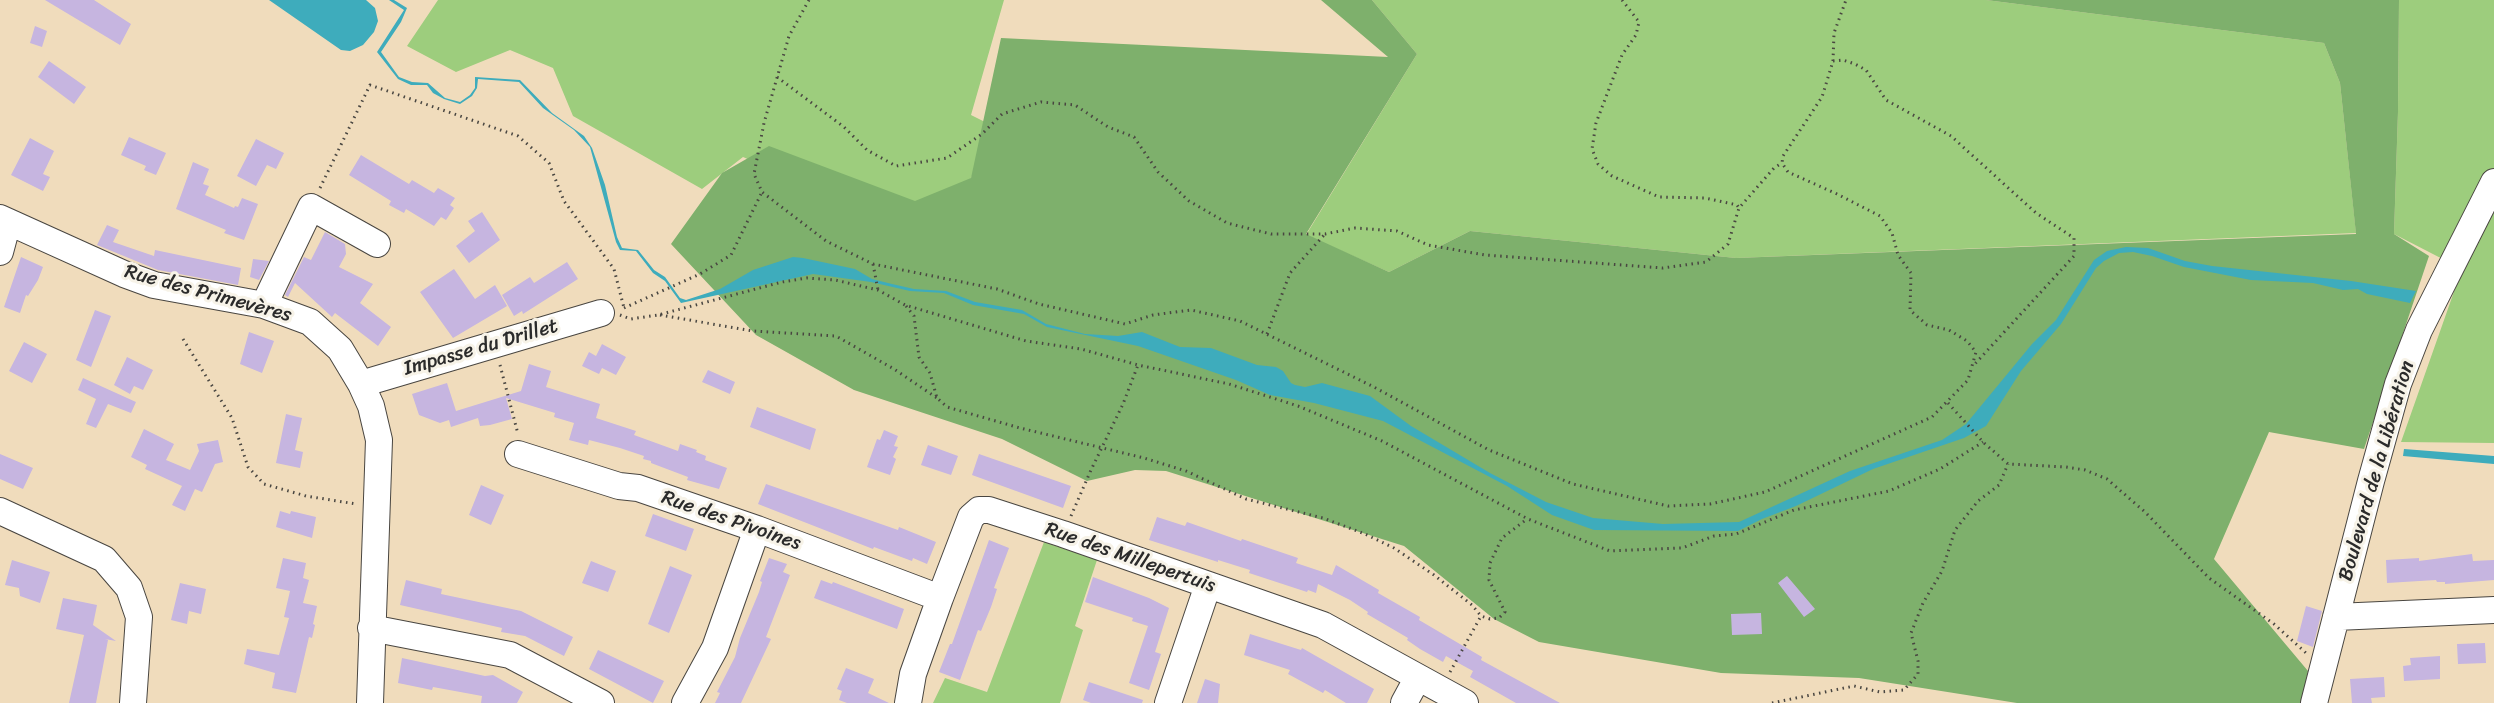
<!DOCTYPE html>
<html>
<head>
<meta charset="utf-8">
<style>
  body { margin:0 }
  canvas { display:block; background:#f0dcbc }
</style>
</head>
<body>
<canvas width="2494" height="703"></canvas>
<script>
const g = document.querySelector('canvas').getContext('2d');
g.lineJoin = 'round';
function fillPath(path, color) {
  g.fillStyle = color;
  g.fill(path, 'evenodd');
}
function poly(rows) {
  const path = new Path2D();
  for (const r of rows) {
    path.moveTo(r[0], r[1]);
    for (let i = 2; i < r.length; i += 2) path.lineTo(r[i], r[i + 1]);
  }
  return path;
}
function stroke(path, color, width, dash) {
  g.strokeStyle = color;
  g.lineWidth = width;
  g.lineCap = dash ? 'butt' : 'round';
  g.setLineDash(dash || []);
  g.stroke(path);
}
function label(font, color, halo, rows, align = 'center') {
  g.font = font + ' Sriracha,sans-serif';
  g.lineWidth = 6;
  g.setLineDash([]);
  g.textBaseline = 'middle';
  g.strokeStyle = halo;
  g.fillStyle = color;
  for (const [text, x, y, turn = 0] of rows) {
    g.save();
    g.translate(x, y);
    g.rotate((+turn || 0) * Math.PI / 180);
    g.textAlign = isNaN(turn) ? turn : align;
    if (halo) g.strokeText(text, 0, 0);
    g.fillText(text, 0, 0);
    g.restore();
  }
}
fillPath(poly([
  [438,0,1004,0,971,115,995,127,941,242,743,157,702,189,573,116,553,68,510,50,456,72,407,46],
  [1372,0,1986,0,2324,43,2340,83,2356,233,1736,258,1470,231,1389,272,1306,235,1417,54],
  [2399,0,2494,0,2494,443,2401,442,2462,269,2394,234,2398,112],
  [1044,542,1097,560,1075,626,1083,630,1060,703,933,703,945,678,987,692]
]), '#9dcd7d');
fillPath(poly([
  [1321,0,1372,0,1417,54,1306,234,1389,272,1470,231,1736,258,2356,234,2340,83,2324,43,1986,0,2399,0,2398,112,2394,234,2429,256,2364,449,2269,432,2214,559,2308,671,2301,703,2017,703,1859,678,1721,673,1539,642,1494,619,1404,546,1166,471,1135,470,1087,481,1002,439,854,390,756,335,671,244,722,173,769,146,915,201,971,178,1001,38,1388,57]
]), '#7eb06c');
fillPath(poly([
  [269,0,366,0,375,8,378,21,374,32,363,45,350,51,341,50],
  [389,0,394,0,407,8,401,22,381,52,399,77,412,82,428,83,445,98,460,102,470,95,475,88,475,77,520,80,552,113,584,136,592,148,605,185,617,237,622,248,638,250,654,270,665,277,680,298,686,300,720,289,753,270,793,257,803,258,855,269,872,279,892,284,914,289,946,291,975,302,1022,310,1046,324,1085,334,1118,336,1142,332,1180,347,1211,348,1257,365,1276,367,1283,371,1291,383,1295,385,1305,387,1322,383,1370,396,1411,426,1490,473,1546,502,1593,518,1663,524,1739,522,1850,471,1942,440,1966,424,2032,344,2056,320,2094,260,2107,251,2126,247,2148,248,2185,261,2212,266,2351,281,2416,291,2410,303,2367,294,2358,289,2343,290,2313,283,2251,280,2184,267,2152,256,2133,252,2119,253,2104,261,2096,268,2061,324,2021,371,1986,426,1964,438,1873,469,1796,506,1762,519,1738,531,1594,530,1552,515,1507,486,1383,421,1314,403,1270,395,1236,380,1138,346,1047,327,1024,314,973,305,944,293,910,291,871,282,813,274,681,303,665,281,653,273,636,251,620,250,616,242,590,147,574,130,543,108,519,82,478,79,477,88,472,96,460,104,444,99,433,93,427,85,411,85,398,79,377,52,404,10],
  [2404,449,2494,456,2494,464,2403,456]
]), '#3eacbc');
fillPath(poly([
  [45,0,94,0,131,24,120,45],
  [35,26,47,31,42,47,30,43],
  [49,61,86,87,74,104,38,77],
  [129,137,166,153,156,175,144,170,146,166,121,155],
  [30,138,54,151,43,174,50,177,43,191,11,175],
  [256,139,284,153,276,169,267,165,256,186,237,176],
  [361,155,409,184,412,180,434,193,438,188,455,198,450,205,454,208,446,220,441,217,434,226,406,209,404,213,389,205,391,201,349,175],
  [193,162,209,169,203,184,209,186,205,195,234,208,235,206,238,207,242,198,258,204,244,240,224,233,226,230,176,209],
  [482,212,500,240,469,263,456,246,475,231,468,221],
  [107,225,119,230,113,242,154,256,155,250,241,268,238,285,158,270,97,245],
  [325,232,345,244,346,254,339,267,373,284,360,303,391,327,378,346,335,313,332,317,295,283,288,297,285,295,304,257,311,260],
  [21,257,43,267,38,280,28,296,26,295,20,313,4,307],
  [253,259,269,261,259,280,250,277],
  [567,262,578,279,523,314,522,311,514,316,502,295,530,277,534,283],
  [454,269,475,299,495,285,507,306,453,338,420,292],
  [95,310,111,316,91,367,76,360],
  [249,332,274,341,262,373,240,364],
  [24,342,47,354,32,383,9,371],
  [602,344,626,357,616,375,602,368,599,374,582,366,589,352,596,356],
  [127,357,153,370,143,390,134,386,130,394,114,385],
  [529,364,551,371,546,387,600,404,596,418,636,431,634,435,678,451,680,444,697,450,696,452,706,456,705,460,727,468,719,489,687,480,688,477,651,463,651,461,643,459,644,456,620,448,589,440,588,445,569,440,574,423,554,417,555,413,506,398,512,419,490,425,480,426,478,418,451,427,449,420,440,423,419,415,412,394,447,383,456,411,521,391],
  [708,370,735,382,730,394,702,382],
  [83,378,136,402,131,413,108,404,96,428,86,424,96,399,78,390],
  [757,407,816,429,810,450,750,427],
  [286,414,302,418,295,450,303,452,300,468,276,463],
  [144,429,174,444,166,460,190,470,199,451,197,444,218,440,223,462,215,464,202,492,195,489,185,511,172,505,182,486,145,469,147,465,131,457],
  [884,430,898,436,894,446,898,447,893,457,896,459,890,475,867,467,877,439,880,440],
  [928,445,958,456,951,475,921,465],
  [0,454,33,468,23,489,0,479],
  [979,454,1071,486,1063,508,972,475],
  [766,484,898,530,899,527,936,542,927,564,913,558,912,561,874,547,873,549,758,504],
  [481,485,504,495,491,525,469,515],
  [280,511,290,514,291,511,316,517,312,538,276,527],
  [653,514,694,529,686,551,645,536],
  [1157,517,1185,526,1187,522,1241,541,1242,539,1298,558,1296,563,1332,575,1336,565,1379,590,1378,593,1420,617,1419,620,1482,657,1481,660,1560,703,1516,703,1470,677,1473,671,1462,665,1446,656,1443,662,1420,649,1407,640,1408,638,1367,614,1368,612,1350,600,1318,584,1316,593,1308,590,1307,592,1249,573,1250,570,1218,560,1218,562,1149,540],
  [989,540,1009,548,994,588,997,589,991,607,981,631,978,630,960,680,939,672,950,644,952,644],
  [2472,554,2473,561,2494,560,2494,580,2445,584,2445,582,2437,582,2436,580,2387,583,2386,560,2419,558,2419,561],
  [283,558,306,563,303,578,309,580,303,603,317,606,313,624,315,625,312,638,309,637,296,693,272,688,275,673,244,664,247,649,279,655,289,618,284,617,290,591,276,588],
  [769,558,787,564,783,572,790,575,766,637,771,639,741,703,715,703,720,693,717,692,735,657,740,638,759,592,762,582,760,581],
  [12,560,50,572,40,603,20,596,19,588,5,585],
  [591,561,616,571,608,592,582,583],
  [670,566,692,575,669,633,648,624],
  [1787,576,1815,609,1804,617,1778,583],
  [1093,577,1149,598,1169,608,1155,652,1161,654,1149,690,1129,683,1148,626,1132,621,1133,618,1085,602],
  [406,580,442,589,441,594,521,611,573,637,564,656,525,636,501,632,502,628,400,605],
  [821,580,832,584,833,582,904,609,897,629,814,598],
  [180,583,206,589,201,614,189,611,187,624,171,620],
  [63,598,97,605,93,625,116,641,105,639,108,640,96,703,69,703,84,635,56,629],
  [2306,606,2322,611,2313,647,2297,641],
  [1761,613,1762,634,1732,635,1731,614],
  [1250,634,1301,650,1302,648,1374,689,1367,703,1346,703,1325,690,1323,693,1288,674,1290,670,1244,655],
  [2485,643,2486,663,2458,664,2457,644],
  [598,650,664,681,653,703,589,669],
  [2440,656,2440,679,2404,681,2403,666,2411,665,2410,658],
  [402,658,485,676,493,675,523,692,517,703,481,703,482,696,433,687,432,690,398,683],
  [846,668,874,679,868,693,889,703,847,703,839,700,842,691,837,689],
  [2384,677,2385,697,2371,698,2372,703,2352,703,2350,679],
  [1205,679,1220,684,1218,703,1197,703],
  [1089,682,1143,700,1142,703,1091,703,1083,700]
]), '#c6b5e0');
const minor = poly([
  [0,218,124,274,154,285,264,305,310,322,340,349,361,384,371,406,379,440,370,703],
  [0,252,8,222],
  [264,305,311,207,377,244],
  [361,384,601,313],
  [518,454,619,486,638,488,757,529,940,598],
  [0,511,104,559,129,588,139,617,133,703],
  [2336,617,2494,610],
  [371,628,510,655,601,703],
  [685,703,715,648,757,529],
  [908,703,913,674,940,598,971,517,979,510,989,510,1063,534,1323,625,1465,703],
  [1168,703,1208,585],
  [1404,703,1417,679],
  [2314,703,2371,481,2398,384,2419,330,2494,182]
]);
stroke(minor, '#494641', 28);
stroke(poly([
  [809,0,789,36,764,123,754,174,762,192,826,241,873,264,997,289,1039,304,1125,324,1153,315,1191,310,1240,321,1374,387,1489,450,1573,484,1668,506,1710,504,1765,492,1932,417,1968,380,1976,352,1967,341,1949,330,1927,325,1910,310,1911,273,1898,255,1892,233,1880,216,1837,194,1788,172,1782,163,1783,156,1822,97,1833,61,1834,33,1846,0],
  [1622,0,1639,22,1636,35,1622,55,1596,123,1592,149,1598,164,1612,176,1659,197,1705,198,1737,205,1739,208],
  [1833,61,1843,60,1855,64,1866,70,1886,100,1951,136,2036,213,2074,238,2074,256,1973,366],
  [777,77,844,127,867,150,896,166,947,158,982,134,1002,114,1041,102,1075,105,1108,127,1134,137,1158,172,1189,201,1227,223,1271,234,1325,234,1355,228,1397,231,1428,245,1485,255,1663,268,1706,262,1728,244,1739,208,1774,168,1782,163],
  [320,188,370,85,518,136,549,163,564,201,614,269,624,308],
  [873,264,878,290],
  [906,306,914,316,919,357,930,373,937,398,947,407,1020,428,1144,458,1186,471,1246,499,1323,518,1365,534,1394,548,1434,575,1472,605,1481,616,1490,619,1499,618,1505,612,1489,580,1490,563,1502,538,1527,519],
  [624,308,700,274,731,255,762,192],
  [620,315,631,319,658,315,782,282,807,278,835,280,878,290,905,305,1026,341,1081,349,1138,365,1229,384,1298,406,1382,441,1528,519,1610,551,1682,548,1714,536,1736,534,1794,510,1889,491,1940,469,1983,442],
  [660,315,753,331,836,336,894,369,937,398],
  [1267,334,1290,273,1325,234],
  [183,339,232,418,248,467,264,484,306,496,356,504],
  [500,365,518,434],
  [1948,403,1983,442,2008,464,2066,467,2085,470,2107,479,2145,512,2209,578,2274,624,2306,653],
  [1071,516,1091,470,1123,404,1138,365],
  [1450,672,1481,616],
  [1772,703,1854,686,1880,692,1904,690,1918,674,1918,661,1911,633,1923,603,1942,571,1955,530,1978,501,1999,485,2008,464]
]), '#494641', 3, [1.5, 4.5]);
stroke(minor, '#fff', 26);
label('20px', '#2b2b2b', '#f7f3e8', [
  ["Rue des Primevères",208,294,15],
  ["Impasse du Drillet",481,348,-16],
  ["Boulevard de la Libération",2377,471,-74],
  ["Rue des Pivoines",731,521,19],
  ["Rue des Millepertuis",1130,558,19]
]);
</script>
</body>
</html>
